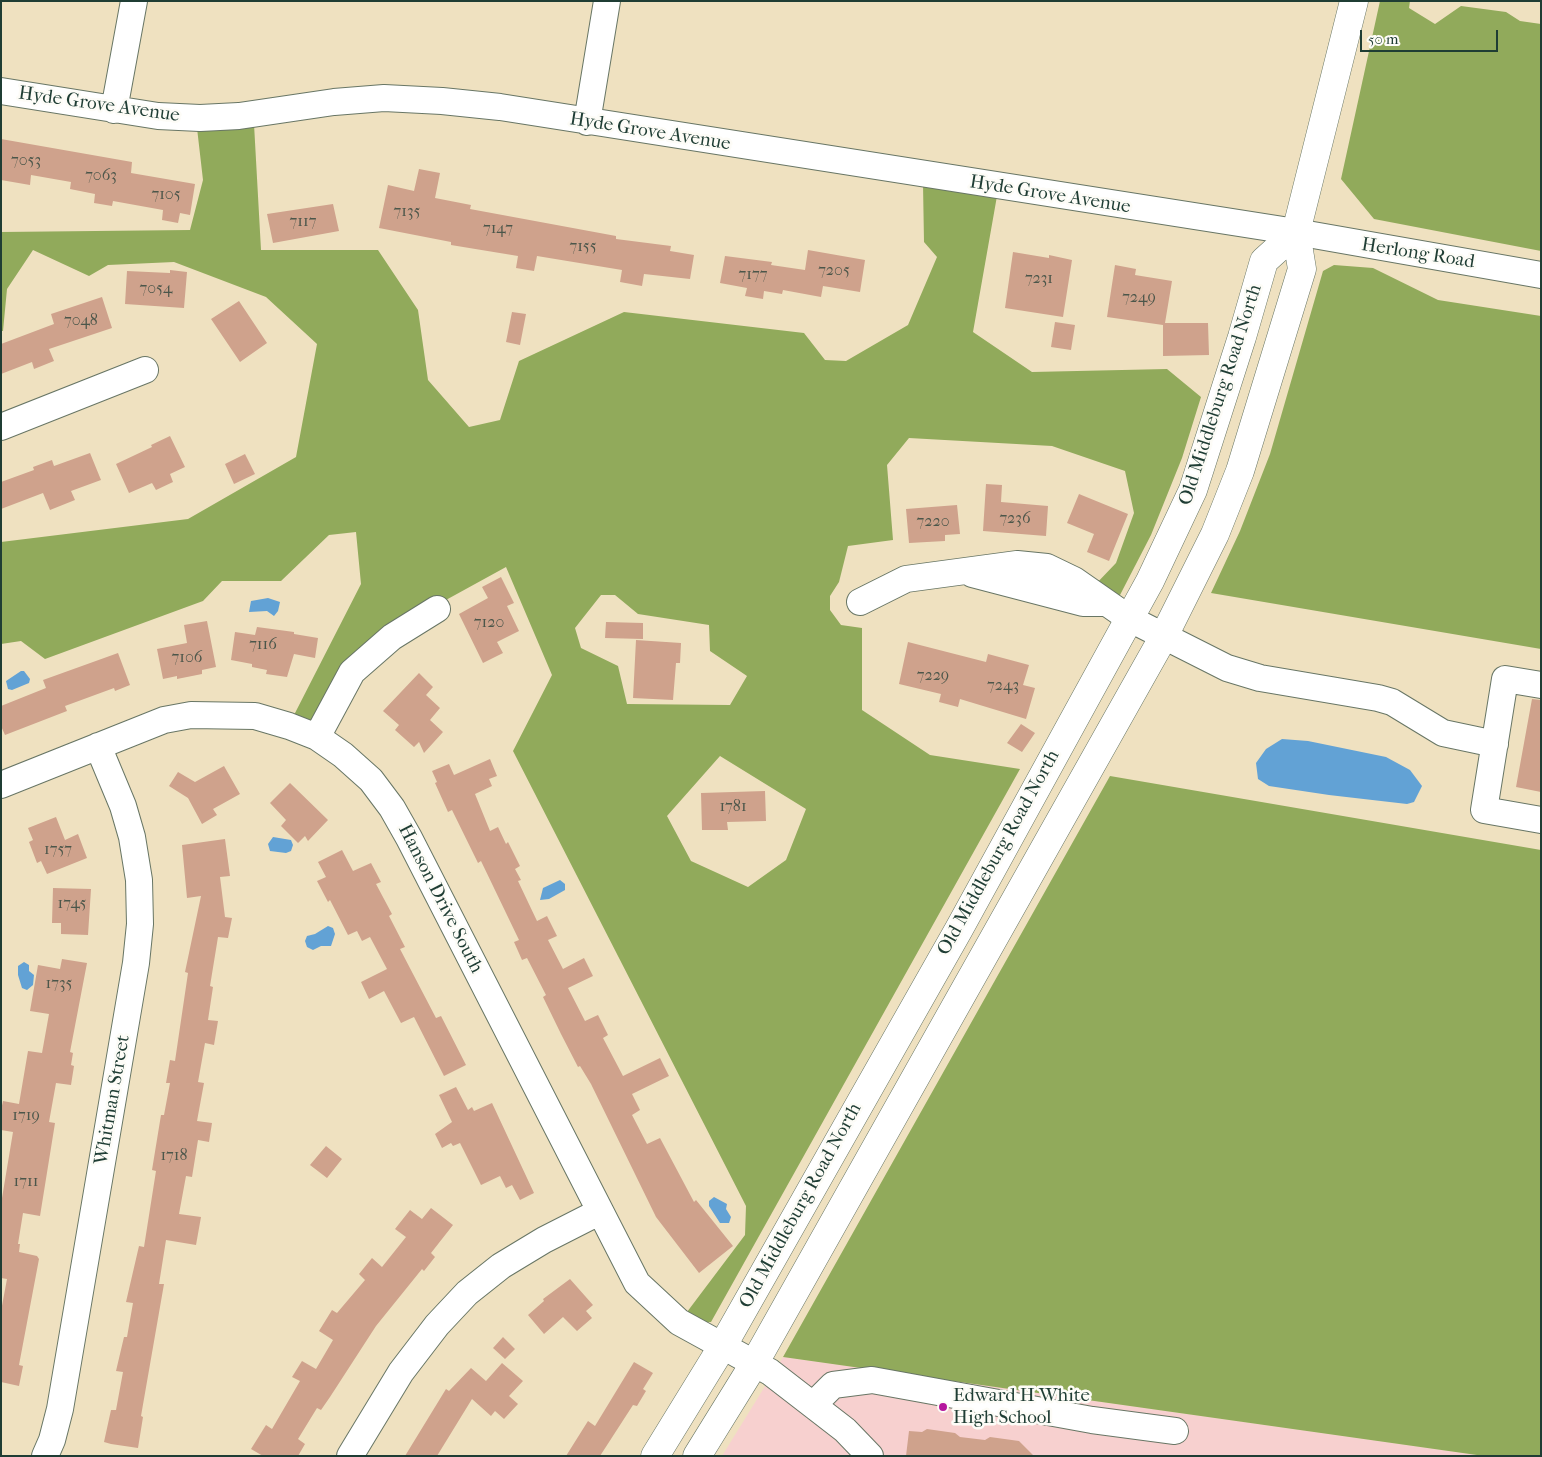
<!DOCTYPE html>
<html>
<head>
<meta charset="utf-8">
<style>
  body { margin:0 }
  #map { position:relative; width:1542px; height:1457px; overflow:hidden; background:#efe1c0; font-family:"IM FELL French Canon",serif }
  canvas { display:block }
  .frame { position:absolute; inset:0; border:2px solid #1f3d34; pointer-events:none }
  .scale { position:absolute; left:1360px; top:30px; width:138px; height:22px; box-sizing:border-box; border:2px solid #1f3d34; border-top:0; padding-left:6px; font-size:15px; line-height:18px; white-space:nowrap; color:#1f3d34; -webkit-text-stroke:4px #fdfcf7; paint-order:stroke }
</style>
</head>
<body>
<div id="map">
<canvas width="1542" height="1457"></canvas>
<div class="frame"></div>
<div class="scale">50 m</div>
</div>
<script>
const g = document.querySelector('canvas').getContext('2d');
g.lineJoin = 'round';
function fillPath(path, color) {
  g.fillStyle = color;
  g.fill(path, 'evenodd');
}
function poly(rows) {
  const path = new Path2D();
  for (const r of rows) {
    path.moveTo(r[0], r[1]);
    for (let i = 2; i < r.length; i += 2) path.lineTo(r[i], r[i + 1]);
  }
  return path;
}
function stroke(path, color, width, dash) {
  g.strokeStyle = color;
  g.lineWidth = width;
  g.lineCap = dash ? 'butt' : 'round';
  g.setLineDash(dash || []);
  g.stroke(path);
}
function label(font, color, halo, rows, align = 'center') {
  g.font = font + ' "IM FELL French Canon",serif';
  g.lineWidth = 5;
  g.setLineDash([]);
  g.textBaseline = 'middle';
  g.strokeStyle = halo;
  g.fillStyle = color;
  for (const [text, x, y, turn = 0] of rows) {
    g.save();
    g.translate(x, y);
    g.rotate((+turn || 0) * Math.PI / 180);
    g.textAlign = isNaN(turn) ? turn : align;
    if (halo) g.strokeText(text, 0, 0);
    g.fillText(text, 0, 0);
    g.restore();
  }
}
fillPath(poly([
  [783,1357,1484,1456,722,1456]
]), '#f7d0cf');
fillPath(poly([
  [1380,1,1410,1,1409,8,1435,24,1461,6,1506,12,1520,21,1541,24,1541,251,1374,219,1341,179],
  [254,124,261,250,378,250,418,310,428,380,469,427,500,420,519,361,624,312,804,333,825,360,846,361,908,325,937,257,924,242,923,184,997,196,973,332,1032,372,1167,369,1201,397,1182,458,1151,535,1120,595,1111,596,1094,586,1116,563,1134,513,1125,471,1052,446,909,438,887,465,893,540,848,546,839,582,830,596,830,610,841,625,862,628,862,710,930,755,1020,769,711,1322,702,1322,687,1312,745,1235,746,1206,513,751,552,675,506,567,384,634,314,721,294,715,361,584,356,532,329,535,281,581,222,581,203,601,45,659,21,641,1,644,1,542,188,519,296,457,317,344,266,297,174,262,108,265,89,276,33,250,7,289,3,331,1,331,1,232,190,230,203,180,197,128],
  [601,595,615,595,638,614,709,625,710,651,747,676,730,705,627,704,618,666,581,648,575,628],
  [720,756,806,809,786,860,748,887,691,861,667,816],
  [1334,265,1373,268,1438,300,1541,316,1541,649,1211,593,1240,531,1270,454,1323,271],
  [1110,776,1541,850,1541,1456,1484,1456,783,1357]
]), '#91aa5b');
fillPath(poly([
  [268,598,280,602,278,611,274,616,267,611,249,612,251,601],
  [21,671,24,671,30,679,29,683,12,690,8,689,6,681],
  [1282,739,1308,741,1386,757,1410,770,1422,786,1414,802,1407,804,1329,795,1269,786,1258,779,1256,763,1266,749],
  [273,837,291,840,293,845,291,851,286,853,270,851,268,844],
  [560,880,565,884,565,890,549,899,540,900,543,888],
  [328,926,333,928,335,934,331,946,321,946,313,950,307,947,305,941,307,936,315,934],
  [24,962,29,965,29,971,34,975,33,985,27,990,22,988,18,975,18,966],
  [714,1197,727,1204,726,1209,731,1217,729,1223,720,1223,709,1206,709,1201]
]), '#62a2d5');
fillPath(poly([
  [1,139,132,162,131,173,195,184,190,215,180,213,178,223,162,220,163,210,113,201,112,206,94,203,95,194,70,189,71,182,31,175,30,185,1,180],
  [419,169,440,173,435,198,471,205,470,209,616,236,616,239,671,246,670,251,694,255,690,279,644,274,642,286,620,282,622,270,537,256,534,271,516,268,518,256,451,245,451,242,379,228,388,185,414,191],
  [333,204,339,231,273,243,267,214],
  [808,250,865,260,860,292,823,286,821,297,783,290,782,294,764,291,763,299,745,296,747,288,720,283,725,256,772,262,771,265,805,270],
  [1013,252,1049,258,1049,255,1072,260,1063,317,1005,308],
  [1115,265,1136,269,1135,275,1172,281,1165,323,1208,323,1209,355,1163,356,1163,325,1107,317],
  [170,270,187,272,184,308,125,304,127,271,170,273],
  [102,297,112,328,49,349,54,361,34,369,32,362,1,374,1,344,54,324,51,314],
  [239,301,267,343,240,362,211,319],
  [512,312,526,314,520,345,506,342],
  [1055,322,1075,325,1071,350,1051,347],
  [170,436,185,467,170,474,173,482,156,490,152,483,129,493,116,464,152,447,151,445],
  [90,453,101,480,71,491,75,500,50,510,43,493,1,509,1,482,34,470,33,467,52,460,54,466],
  [245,454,255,474,234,484,225,464],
  [986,484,1002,485,1001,502,1048,506,1046,536,983,531],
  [1079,494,1128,514,1109,561,1087,552,1094,534,1067,523],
  [957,505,960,534,945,535,945,541,909,543,906,509],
  [501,577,514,603,507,606,519,631,497,642,503,653,483,663,459,614,488,598,482,587],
  [207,621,216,667,202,670,202,674,177,679,177,676,163,679,157,649,187,643,184,625],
  [606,622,643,623,643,639,605,638],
  [257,627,294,632,294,634,318,638,315,658,294,654,287,677,266,674,267,670,252,667,252,664,231,660,235,632,255,635],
  [636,640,681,643,680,663,676,663,673,700,633,698],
  [908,642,986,662,988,654,1029,665,1023,685,1035,688,1026,719,960,699,958,707,939,702,941,694,899,684],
  [118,653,130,685,115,691,114,688,65,706,67,711,5,735,1,726,1,706,46,688,43,680],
  [419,673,433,687,426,695,440,708,430,720,443,732,424,753,419,742,414,747,395,730,399,725,383,711],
  [1532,699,1541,700,1541,792,1516,787],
  [1021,724,1035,733,1022,752,1007,743],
  [490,759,497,776,489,779,492,786,475,794,490,831,498,827,506,844,508,842,520,866,515,869,521,880,518,881,537,921,547,916,557,936,548,940,563,969,584,958,593,976,568,988,585,1021,598,1015,608,1035,603,1038,623,1076,660,1058,669,1076,632,1094,640,1110,632,1115,647,1144,660,1138,694,1202,696,1200,733,1246,699,1273,656,1217,591,1084,580,1066,578,1067,561,1034,543,997,546,995,527,958,522,960,514,942,519,940,481,861,478,863,452,810,448,812,435,783,437,782,432,771,449,764,454,775],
  [224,766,240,794,213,809,217,815,202,824,188,798,169,786,178,772,195,782],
  [290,783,328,820,308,841,305,836,298,843,281,826,286,820,270,803],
  [765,791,766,821,727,822,728,830,702,830,701,793],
  [56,817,65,840,78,834,87,858,47,874,41,861,37,863,29,842,33,840,28,828],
  [225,839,230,876,220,877,225,917,232,918,228,938,218,937,210,986,213,987,208,1020,218,1021,214,1045,205,1043,198,1082,204,1083,197,1121,212,1123,209,1142,198,1140,192,1177,186,1176,179,1214,201,1217,196,1245,166,1240,159,1284,164,1284,141,1416,143,1417,138,1448,111,1444,104,1442,111,1410,116,1410,123,1372,116,1371,124,1337,127,1337,133,1303,126,1302,139,1246,144,1247,156,1171,152,1170,161,1115,164,1115,170,1083,166,1083,170,1060,175,1061,188,973,185,972,201,896,187,898,182,845],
  [342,850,353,871,371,863,381,882,376,884,392,914,389,916,405,947,400,949,436,1018,441,1016,466,1065,444,1076,414,1017,401,1023,384,991,369,999,361,982,387,969,370,937,362,941,357,931,348,935,330,900,328,902,317,881,326,877,318,862],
  [53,888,91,889,88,935,61,934,61,923,52,923],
  [62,959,87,963,70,1052,73,1053,71,1065,74,1066,71,1085,56,1083,49,1122,55,1123,40,1216,23,1213,18,1244,20,1244,19,1252,37,1256,39,1259,19,1365,23,1366,19,1386,1,1382,1,1311,7,1279,1,1278,1,1204,13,1132,1,1130,1,1110,3,1101,19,1104,28,1051,42,1053,49,1014,30,1011,38,965,60,969],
  [456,1087,468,1110,472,1107,474,1111,492,1103,534,1193,520,1200,512,1185,506,1188,500,1176,481,1185,460,1143,453,1146,451,1143,442,1148,435,1134,452,1122,439,1095],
  [326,1146,342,1159,327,1178,310,1165],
  [431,1208,453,1225,431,1253,435,1257,424,1271,422,1269,376,1326,330,1397,321,1410,317,1408,298,1439,305,1444,298,1456,263,1456,251,1449,266,1425,272,1429,300,1381,292,1377,302,1361,316,1369,333,1340,319,1331,332,1310,337,1313,365,1280,359,1274,372,1258,382,1267,406,1237,395,1229,410,1210,422,1219],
  [570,1279,593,1305,586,1311,592,1318,577,1331,563,1317,544,1334,528,1315,544,1301,543,1299],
  [503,1337,515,1349,505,1359,493,1348],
  [634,1362,653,1373,643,1389,646,1391,637,1406,633,1405,600,1456,566,1456,588,1421,595,1426],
  [502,1363,523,1381,509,1396,518,1404,504,1419,495,1411,491,1416,472,1399,437,1456,405,1456,446,1389,449,1391,471,1368,486,1381],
  [927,1429,955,1433,960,1437,985,1440,990,1437,1019,1441,1034,1456,906,1456,909,1431,922,1432]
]), '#cfa28c');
const minor = poly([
  [1,91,158,116,200,118,239,116,334,102,384,98,442,101,500,107,1296,232,1541,275],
  [114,110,134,1],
  [587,122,607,1],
  [1,427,145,370],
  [972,574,1083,603,1107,603],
  [860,602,906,579,1017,564,1047,567,1074,580,1130,619,1227,668,1260,678,1378,698,1392,702,1443,733,1495,744],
  [1541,685,1505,679,1484,810,1541,820],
  [317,737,352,672,392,637,437,609],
  [1,785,164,720,191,715,255,716,289,726,317,737,343,755,371,780,392,808,409,838,637,1283,679,1322,770,1372,845,1430,870,1456],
  [813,1405,833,1385,872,1380,1092,1420,1175,1431],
  [45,1456,52,1440,60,1409,136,963,140,924,139,880,132,837,123,806,98,746],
  [350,1456,401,1372,437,1325,467,1293,501,1266,544,1240,599,1212]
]);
const major = poly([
  [655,1456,722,1347,959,929,1150,581,1193,490,1242,337,1264,261,1296,232],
  [697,1456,754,1364,1164,636,1215,534,1240,471,1302,269,1296,232,1354,1]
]);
stroke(minor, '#687665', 28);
stroke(major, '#687665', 29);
stroke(minor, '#fff', 26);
stroke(major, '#fff', 28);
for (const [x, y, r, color] of [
  [943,1407,5,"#b5179e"]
]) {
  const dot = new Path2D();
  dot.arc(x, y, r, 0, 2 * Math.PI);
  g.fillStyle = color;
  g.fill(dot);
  stroke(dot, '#fdfcf7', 2);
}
label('16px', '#4b564a', null, [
  ["7053",26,161],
  ["7063",101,176],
  ["7105",166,195],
  ["7135",407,212],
  ["7117",303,222],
  ["7147",498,229],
  ["7155",583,247],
  ["7205",834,271],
  ["7177",753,275],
  ["7231",1039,279],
  ["7054",156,289],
  ["7249",1139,298],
  ["7048",81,321],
  ["7236",1015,519],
  ["7220",933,522],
  ["7120",489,623],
  ["7116",263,645],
  ["7106",187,658],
  ["7229",933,676],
  ["7243",1003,686],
  ["1781",733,807],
  ["1757",58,850],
  ["1745",72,904],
  ["1735",59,984],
  ["1719",26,1116],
  ["1718",174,1156],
  ["1711",26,1182]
]);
label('19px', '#1f3d34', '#fdfcf7', [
  ["Hyde Grove Avenue",99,105,8],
  ["Hyde Grove Avenue",650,132,9],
  ["Hyde Grove Avenue",1050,195,9],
  ["Herlong Road",1418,254,9],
  ["Old Middleburg Road North",1221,395,-72],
  ["Old Middleburg Road North",999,853,-61],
  ["Hanson Drive South",440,899,63],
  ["Whitman Street",113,1100,-80],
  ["Old Middleburg Road North",801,1206,-61]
]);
label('19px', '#1f3d34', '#fdfcf7', [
  ["Edward H White",953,1396],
  ["High School",953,1418]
], 'left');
</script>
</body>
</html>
